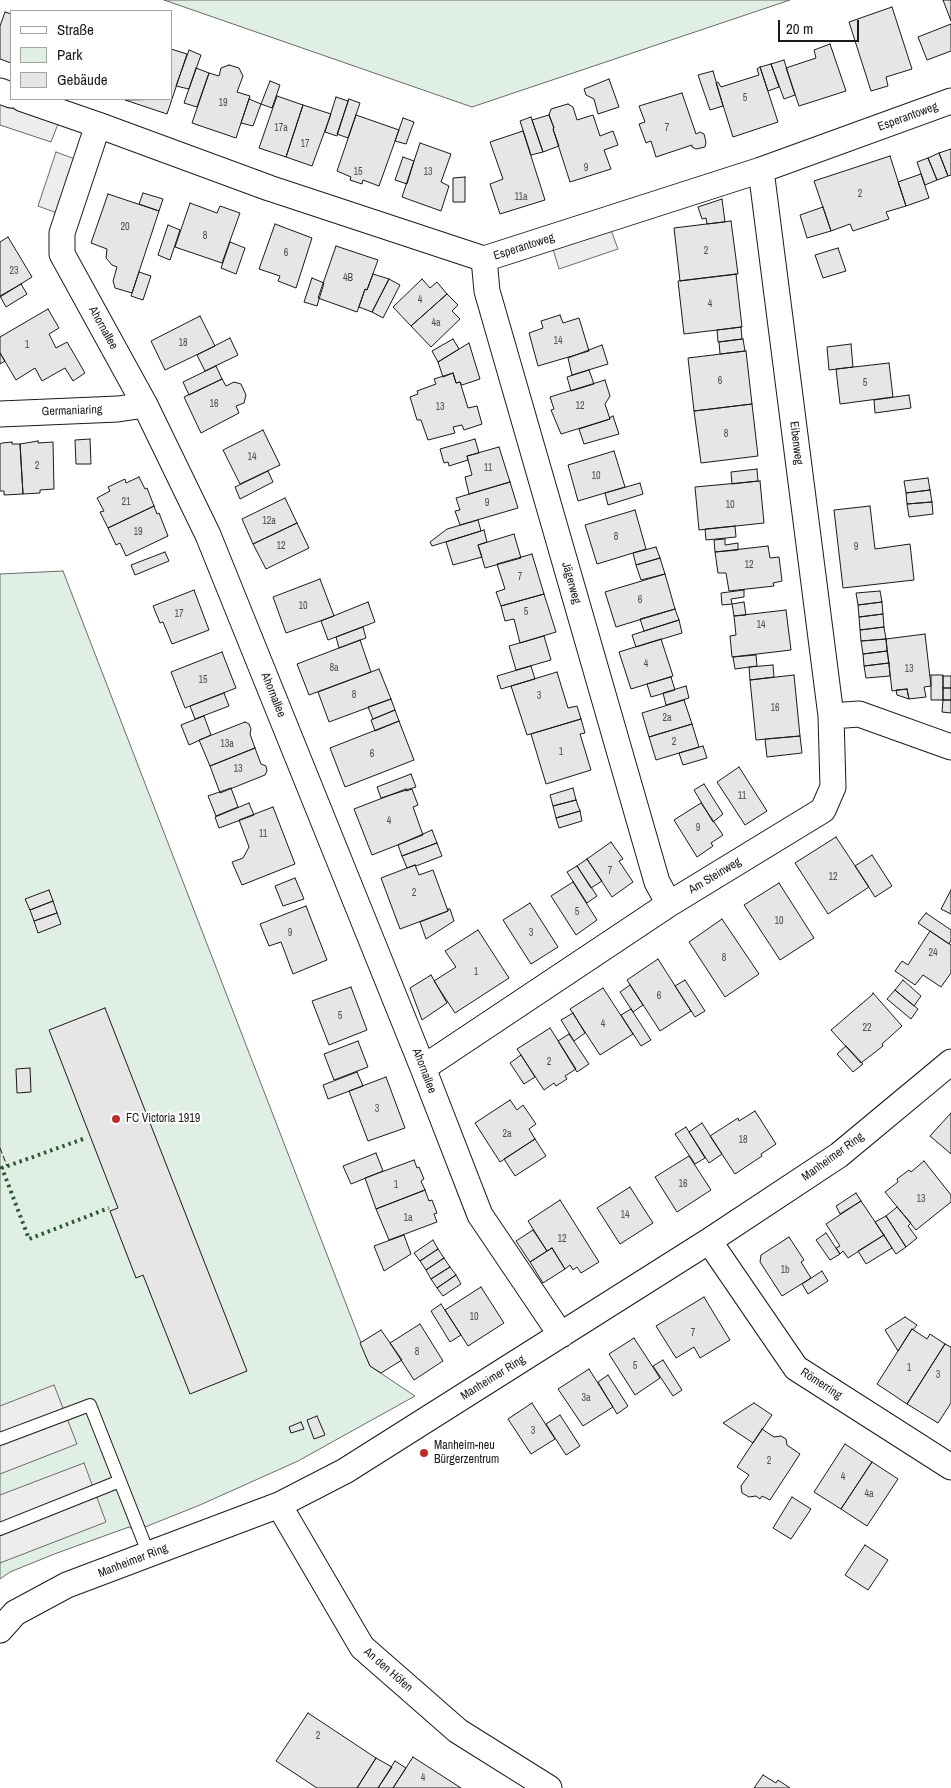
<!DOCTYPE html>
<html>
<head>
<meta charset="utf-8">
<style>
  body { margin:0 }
  #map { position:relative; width:951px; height:1788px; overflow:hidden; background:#fff; font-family:"Archivo Narrow",sans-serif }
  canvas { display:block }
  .legend { position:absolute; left:10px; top:10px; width:162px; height:90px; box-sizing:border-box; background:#fff; border:1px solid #a3a3a3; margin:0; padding:6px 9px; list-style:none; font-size:15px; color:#1a1a1a }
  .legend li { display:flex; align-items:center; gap:10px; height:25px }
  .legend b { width:25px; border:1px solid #a3a3a3 }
  .scale { position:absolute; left:778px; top:20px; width:81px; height:22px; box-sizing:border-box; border:2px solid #1a1a1a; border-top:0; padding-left:6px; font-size:15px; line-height:18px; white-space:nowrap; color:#1a1a1a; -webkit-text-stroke:4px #fff; paint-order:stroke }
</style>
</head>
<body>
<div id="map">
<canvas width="951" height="1788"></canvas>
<ul class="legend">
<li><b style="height:6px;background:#fff"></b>Straße</li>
<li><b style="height:14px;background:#e0efe3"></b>Park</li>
<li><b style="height:14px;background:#e6e6e6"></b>Gebäude</li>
</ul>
<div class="scale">20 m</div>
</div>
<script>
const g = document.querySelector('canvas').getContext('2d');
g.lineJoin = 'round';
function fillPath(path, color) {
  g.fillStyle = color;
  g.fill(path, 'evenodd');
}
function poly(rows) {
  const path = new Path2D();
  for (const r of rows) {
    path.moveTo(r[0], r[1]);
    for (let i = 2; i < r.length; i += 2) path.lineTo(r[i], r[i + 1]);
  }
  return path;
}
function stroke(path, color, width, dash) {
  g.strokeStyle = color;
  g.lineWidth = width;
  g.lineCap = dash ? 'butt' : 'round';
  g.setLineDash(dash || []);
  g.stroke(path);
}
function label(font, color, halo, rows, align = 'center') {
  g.font = font + ' "Archivo Narrow",sans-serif';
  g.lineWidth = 4;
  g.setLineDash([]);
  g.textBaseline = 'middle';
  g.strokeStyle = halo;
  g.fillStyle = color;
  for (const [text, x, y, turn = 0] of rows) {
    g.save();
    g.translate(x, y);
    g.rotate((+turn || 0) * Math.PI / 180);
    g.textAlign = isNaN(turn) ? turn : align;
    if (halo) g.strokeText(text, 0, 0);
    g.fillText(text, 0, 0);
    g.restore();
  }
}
const green = poly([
  [164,0,790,0,472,107,164,0],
  [63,571,370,1366,415,1396,298,1461,200,1505,135,1531,129,1527,57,1553,10,1572,0,1579,0,574,63,571]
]);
fillPath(green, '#e0efe3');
stroke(green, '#6a6a6a', 1);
const parking = poly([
  [0,104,58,124,51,142,0,125,0,104],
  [56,152,75,159,57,213,38,206,56,152],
  [611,230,618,249,559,269,553,249,611,230],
  [54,1385,77,1444,0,1474,0,1406,54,1385],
  [84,1463,106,1522,0,1563,0,1495,84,1463]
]);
fillPath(parking, '#ededed');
stroke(parking, '#6a6a6a', 1);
const building = poly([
  [943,0,951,0,951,21,943,0],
  [892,7,912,69,886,77,888,86,871,91,849,22,892,7],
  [5,12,11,14,11,63,0,59,0,26,5,12],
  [951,24,951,51,927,60,918,37,951,24],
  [830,44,846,91,799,106,786,68,816,58,814,50,830,44],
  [171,49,187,54,167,114,125,100,171,99,171,49],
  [189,50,201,55,189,89,176,86,189,50],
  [784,60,795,95,784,99,771,64,784,60],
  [771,64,779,87,768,91,760,67,771,64],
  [229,65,239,68,243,76,237,92,250,96,236,138,192,123,209,73,219,76,221,68,229,65],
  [760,67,778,122,733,137,716,83,718,82,721,87,759,75,757,69,760,67],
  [196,68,209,73,197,107,184,103,196,68],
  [713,71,723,106,710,110,698,75,713,71],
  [609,79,619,107,598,114,594,99,586,95,584,89,609,79],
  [270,81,280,85,272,108,261,104,270,81],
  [682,93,696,134,700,132,704,134,706,142,705,147,696,149,692,147,692,145,656,157,651,141,646,143,639,124,645,122,639,106,682,93],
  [277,96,303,105,286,157,259,148,277,96],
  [336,97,348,101,337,136,325,132,336,97],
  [249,99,261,104,253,126,241,123,249,99],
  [349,99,360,103,348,138,337,134,349,99],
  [568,104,573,107,577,120,593,115,600,136,613,131,618,145,604,150,611,169,570,182,553,129,554,128,549,115,551,109,568,104],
  [303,105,331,114,312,166,286,157,303,105],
  [356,115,399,130,379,186,363,180,362,184,350,180,351,177,337,171,356,115],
  [549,115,554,128,553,129,559,146,543,152,532,120,549,115],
  [531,117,543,152,531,155,520,121,531,117],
  [403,118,414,122,406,144,395,141,403,118],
  [523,131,545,200,500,214,490,184,503,179,490,142,523,131],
  [420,143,451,154,441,182,449,186,441,211,402,197,420,143],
  [951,149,951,175,948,176,939,153,951,149],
  [939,153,948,176,937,180,928,158,939,153],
  [890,156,906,206,886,212,889,219,853,231,850,224,831,231,814,181,890,156],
  [403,157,414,161,407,184,395,180,403,157],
  [928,158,937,180,925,185,917,162,928,158],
  [921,174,929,198,906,206,898,182,921,174],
  [465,177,465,202,453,202,453,178,465,177],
  [143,193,163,199,159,211,139,204,143,193],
  [108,194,159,211,132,293,115,288,113,281,117,267,112,265,106,258,107,249,91,243,108,194],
  [722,199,725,222,707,224,706,218,702,219,698,207,722,199],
  [190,203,217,213,220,206,240,213,222,263,175,247,190,203],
  [823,207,831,231,807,238,800,215,823,207],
  [731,221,738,274,680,281,674,228,731,221],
  [275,224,312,238,296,288,278,281,280,276,259,269,275,224],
  [168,225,180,230,170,260,158,255,168,225],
  [8,237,32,277,0,297,0,242,8,237],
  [230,242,245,248,236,274,221,268,230,242],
  [336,246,378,260,367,290,365,289,357,312,318,298,336,246],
  [838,248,846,271,823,278,815,255,838,248],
  [139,272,151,276,143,300,131,296,139,272],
  [373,274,389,279,372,312,359,307,365,289,367,290,373,274],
  [736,274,742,327,684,334,678,281,736,274],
  [312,278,324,283,317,306,304,302,312,278],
  [389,279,400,285,383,318,372,312,389,279],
  [422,279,430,288,437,282,447,294,411,326,393,307,422,279],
  [21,284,27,294,6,307,0,296,21,284],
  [447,294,458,305,452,311,460,319,431,347,411,326,447,294],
  [48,309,59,328,49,334,56,348,67,342,85,373,73,381,65,368,42,381,35,368,16,380,0,353,0,337,48,309],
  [560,315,563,323,579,318,589,351,538,366,529,333,543,328,541,321,560,315],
  [200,316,215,346,165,370,151,341,200,316],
  [741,327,742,339,718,342,717,330,741,327],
  [230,338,238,355,205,371,197,355,230,338],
  [453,339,459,349,438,362,432,351,453,339],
  [743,339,745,351,720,354,719,342,743,339],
  [469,343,480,379,462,385,460,382,456,383,453,373,443,377,438,362,469,343],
  [851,344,853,367,829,370,827,347,851,344],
  [602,345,608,364,572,375,568,358,602,345],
  [746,351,752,404,694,411,688,358,746,351],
  [0,353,5,361,0,364,0,353],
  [889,363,893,397,840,404,836,369,889,363],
  [216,366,222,379,189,395,183,382,216,366],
  [589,370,594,384,571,391,567,377,589,370],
  [453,373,456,383,460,382,468,408,477,406,482,424,464,430,462,425,453,427,455,433,428,440,421,420,417,420,410,397,418,394,417,391,436,384,434,379,453,373],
  [222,379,226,386,234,382,241,384,246,395,244,403,236,406,239,413,201,433,184,397,222,379],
  [605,380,610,396,605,404,610,419,561,434,551,410,554,409,550,397,605,380],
  [909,395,911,408,875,413,874,400,909,395],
  [752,404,758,456,701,463,694,411,752,404],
  [613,416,619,434,584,444,579,429,610,419,609,418,613,416],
  [263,430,280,465,240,484,223,450,263,430],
  [90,439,91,464,76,464,75,440,90,439],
  [475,439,479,453,467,456,468,460,449,466,448,462,444,463,440,449,475,439],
  [38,441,38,443,53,442,54,489,40,490,40,493,23,494,20,444,38,441],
  [12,442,12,444,20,444,23,494,4,495,4,491,0,491,0,444,2,443,12,442],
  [499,447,510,482,469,494,465,477,472,475,467,456,499,447],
  [614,451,625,487,578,501,568,465,614,451],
  [757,469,758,481,732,484,731,472,757,469],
  [268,471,273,482,240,499,235,487,268,471],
  [139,477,145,489,147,488,154,506,108,528,100,512,104,511,97,498,110,491,108,487,125,479,126,483,139,477],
  [928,478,930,490,906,493,904,481,928,478],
  [760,481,764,523,699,530,695,487,760,481],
  [510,482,518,508,460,525,455,511,460,510,456,498,510,482],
  [640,483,643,494,608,505,605,493,640,483],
  [930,490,932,502,907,504,906,493,930,490],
  [285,498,297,523,253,544,242,519,285,498],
  [932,502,933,514,909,517,907,504,932,502],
  [154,506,157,514,159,513,168,536,126,556,120,543,116,545,108,528,154,506],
  [870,506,875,549,910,544,914,580,843,588,834,510,870,506],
  [635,510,646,549,597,564,585,525,635,510],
  [478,520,481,531,432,546,430,542,447,529,478,520],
  [297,523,309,548,266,569,253,544,297,523],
  [735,526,736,537,706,540,705,529,735,526],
  [484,530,487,542,478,545,482,557,453,565,446,542,484,530],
  [514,534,521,558,485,568,478,545,514,534],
  [725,539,725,545,738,543,738,550,715,552,714,540,725,539],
  [768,546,770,558,779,557,782,581,773,583,774,586,729,591,726,573,718,573,715,552,768,546],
  [656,547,660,558,636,565,633,553,656,547],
  [165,552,169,561,135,575,131,565,165,552],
  [532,554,544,594,501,606,496,592,505,589,497,564,532,554],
  [660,558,665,574,641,580,636,565,660,558],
  [665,574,675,609,616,627,605,592,665,574],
  [320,579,334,616,286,633,273,597,320,579],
  [194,590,209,630,172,644,163,622,160,623,153,606,194,590],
  [744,590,744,597,731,599,732,604,722,605,721,593,744,590],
  [880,591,882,602,858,605,856,593,880,591],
  [544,594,556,632,520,643,514,619,505,621,501,606,544,594],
  [368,602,375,622,328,640,321,621,368,602],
  [744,602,746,615,734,616,732,604,744,602],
  [882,602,883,614,859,617,858,605,882,602],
  [675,609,679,620,644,631,640,619,675,609],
  [786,610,791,650,732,657,730,636,736,635,734,616,786,610],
  [883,614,884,627,860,630,859,617,883,614],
  [679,620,682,633,636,647,632,635,679,620],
  [363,627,366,638,339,648,336,637,363,627],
  [884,627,886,639,861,641,860,630,884,627],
  [925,634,931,686,924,687,926,697,909,699,907,689,892,691,886,639,925,634],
  [544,636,551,660,516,670,509,646,544,636],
  [661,639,673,676,631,689,619,652,661,639],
  [886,639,887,651,863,654,861,641,886,639],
  [360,640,371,672,309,695,297,664,360,640],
  [887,651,889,663,864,666,863,654,887,651],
  [222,652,236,688,185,708,171,672,222,652],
  [756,655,757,666,735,669,733,657,756,655],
  [889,663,890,676,866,678,864,666,889,663],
  [773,665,774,677,750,680,749,667,773,665],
  [531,666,535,679,501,689,497,676,531,666],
  [379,669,391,699,329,722,318,692,379,669],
  [557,672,568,708,577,706,581,719,527,735,511,686,557,672],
  [794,675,800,736,756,740,750,680,794,675],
  [931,675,943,675,943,700,931,700,931,675],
  [943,676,951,676,951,688,943,688,943,676],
  [671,677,675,690,651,697,647,684,671,677],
  [686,686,689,698,666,705,663,693,686,686],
  [943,688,951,688,951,700,943,700,943,688],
  [907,689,909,699,897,695,896,690,907,689],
  [224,693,229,706,195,719,190,706,224,693],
  [391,699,395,710,373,719,368,707,391,699],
  [684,700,692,724,649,737,642,713,684,700],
  [943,700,951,700,951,713,942,712,943,700],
  [395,710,399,721,375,731,371,720,395,710],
  [204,716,211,735,189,745,181,725,204,716],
  [581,719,585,733,580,734,591,770,546,784,531,734,581,719],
  [399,721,414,760,345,787,330,748,399,721],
  [245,722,249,724,251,729,250,734,255,748,210,766,199,740,245,722],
  [692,724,699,747,656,760,649,737,692,724],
  [800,736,802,753,767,757,765,739,800,736],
  [703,746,707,758,683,765,679,753,703,746],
  [255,748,261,764,266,766,267,771,265,775,220,793,210,766,255,748],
  [739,767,767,811,745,825,717,782,739,767],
  [411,774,416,787,381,798,377,787,411,774],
  [704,784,723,814,713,822,694,790,704,784],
  [231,788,238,807,216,816,208,796,231,788],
  [573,788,576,800,553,806,550,795,573,788],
  [406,789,406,791,412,789,418,805,413,807,423,835,372,855,354,809,406,789],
  [576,800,580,811,556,818,553,806,576,800],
  [249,803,254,815,219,828,215,817,249,803],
  [701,803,723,835,711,843,713,846,697,857,674,820,701,803],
  [273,807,295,864,242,885,232,862,243,858,249,847,239,820,273,807],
  [580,811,582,821,559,828,556,818,580,811],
  [432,830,437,843,402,856,398,845,432,830],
  [836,837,869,887,828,914,795,863,836,837],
  [611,842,623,859,619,861,633,882,612,897,587,859,611,842],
  [437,843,442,856,416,866,415,865,407,868,402,856,437,843],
  [872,855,892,886,875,897,855,866,872,855],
  [587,859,602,881,591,888,577,866,587,859],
  [415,865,419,875,433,870,448,911,400,929,381,878,415,865],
  [577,866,597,896,587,903,567,872,577,866],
  [295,878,304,899,283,906,275,886,295,878],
  [573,882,597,920,576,935,551,896,573,882],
  [779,883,814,938,780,960,744,905,779,883],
  [49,890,53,901,30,910,25,899,49,890],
  [951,890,951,914,941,909,951,890],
  [53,901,57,913,34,921,30,910,53,901],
  [530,903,558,947,531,964,503,920,530,903],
  [306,906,327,960,293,974,281,942,269,946,260,924,306,906],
  [448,909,450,909,454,921,426,939,420,922,448,911,448,909],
  [57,913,61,924,38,933,34,921,57,913],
  [926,913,951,930,951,940,949,944,918,923,926,913],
  [722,919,759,974,725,997,689,942,722,919],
  [478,930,509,978,455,1013,434,981,456,967,445,951,478,930],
  [930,931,951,945,951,973,941,987,923,975,915,985,895,971,902,961,908,965,930,931],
  [658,959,691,1011,660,1031,627,980,658,959],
  [431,975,447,1003,422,1020,410,988,431,975],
  [685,980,705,1011,695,1017,675,986,685,980],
  [903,980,921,996,914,1006,895,990,903,980],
  [630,985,643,1005,633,1012,620,992,630,985],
  [351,987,367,1030,329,1045,312,1001,351,987],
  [603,988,633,1034,600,1055,570,1009,603,988],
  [895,990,918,1009,911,1019,887,999,895,990],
  [873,993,902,1026,882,1044,883,1046,861,1063,831,1030,872,995,873,993],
  [105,1008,247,1371,190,1394,143,1275,136,1278,110,1211,118,1208,49,1030,105,1008],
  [631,1009,651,1040,641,1046,621,1015,631,1009],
  [573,1013,585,1033,574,1041,561,1020,573,1013],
  [550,1028,576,1069,565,1076,567,1079,556,1086,554,1083,544,1090,517,1049,550,1028],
  [569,1034,589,1064,577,1072,558,1041,569,1034],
  [358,1041,368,1067,334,1080,324,1054,358,1041],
  [846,1046,863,1064,853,1072,837,1054,846,1046],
  [521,1055,535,1077,524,1084,510,1063,521,1055],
  [30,1068,31,1092,17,1093,16,1069,30,1068],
  [357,1072,363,1086,328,1099,323,1085,357,1072],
  [386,1077,405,1128,368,1141,349,1091,386,1077],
  [510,1100,517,1110,523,1105,536,1124,529,1129,535,1139,500,1162,475,1123,510,1100],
  [755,1111,776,1144,761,1154,762,1156,735,1174,710,1136,738,1118,739,1121,755,1111],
  [951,1113,951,1154,930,1136,951,1113],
  [702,1123,722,1154,709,1163,689,1132,702,1123],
  [686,1127,705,1158,695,1164,675,1134,686,1127],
  [535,1139,546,1156,515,1176,504,1159,535,1139],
  [376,1153,383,1171,351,1184,343,1166,376,1153],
  [689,1156,711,1190,677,1212,655,1177,689,1156],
  [414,1160,417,1168,419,1167,424,1179,421,1181,425,1190,376,1209,365,1178,414,1160],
  [924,1161,951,1195,951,1202,916,1230,885,1192,898,1182,897,1179,909,1170,911,1172,924,1161],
  [630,1187,653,1223,620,1244,597,1208,630,1187],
  [425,1190,429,1201,432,1200,437,1213,434,1214,437,1222,389,1240,376,1209,425,1190],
  [856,1193,861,1201,840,1214,836,1206,856,1193],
  [560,1200,599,1262,581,1273,577,1267,573,1270,570,1265,565,1269,552,1248,547,1251,528,1221,560,1200],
  [861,1201,884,1235,848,1258,843,1251,840,1254,836,1248,840,1246,826,1224,861,1201],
  [897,1207,911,1223,908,1226,917,1238,906,1247,886,1216,897,1207],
  [886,1216,906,1247,896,1254,875,1222,886,1216],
  [533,1230,547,1251,530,1262,516,1241,533,1230],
  [826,1233,840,1254,830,1260,816,1240,826,1233],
  [404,1235,411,1254,384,1271,374,1246,404,1235],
  [884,1235,892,1248,866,1264,858,1251,884,1235],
  [789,1237,804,1260,801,1262,811,1278,782,1296,760,1262,761,1255,789,1237],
  [433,1240,438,1249,420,1261,414,1253,433,1240],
  [552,1248,565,1269,543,1283,530,1262,552,1248],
  [438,1249,444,1258,426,1270,420,1261,438,1249],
  [444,1258,450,1267,431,1279,426,1270,444,1258],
  [450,1267,456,1275,437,1288,431,1279,450,1267],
  [822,1271,828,1281,808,1294,802,1284,822,1271],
  [456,1275,461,1284,443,1296,437,1288,456,1275],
  [481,1287,504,1323,468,1346,445,1310,481,1287],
  [704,1297,730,1340,700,1358,694,1347,676,1358,656,1326,704,1297],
  [441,1304,461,1335,450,1342,431,1311,441,1304],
  [905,1317,917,1325,913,1330,912,1329,898,1351,885,1330,905,1317],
  [420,1324,443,1361,414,1380,390,1343,420,1324],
  [912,1329,927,1339,930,1334,945,1344,907,1404,877,1384,912,1329],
  [381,1330,402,1360,381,1373,370,1366,360,1343,381,1330],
  [634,1338,660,1378,635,1395,609,1354,634,1338],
  [945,1344,951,1347,951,1403,938,1423,907,1404,945,1344],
  [663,1360,682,1390,673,1396,653,1366,663,1360],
  [589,1369,613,1407,583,1426,558,1389,589,1369],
  [608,1375,628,1406,617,1414,598,1382,608,1375],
  [532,1403,555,1439,531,1454,508,1419,532,1403],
  [754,1403,772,1415,753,1443,723,1423,754,1403],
  [560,1415,580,1446,566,1455,546,1424,560,1415],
  [317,1416,325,1435,314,1439,307,1420,317,1416],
  [301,1422,304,1429,291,1433,289,1427,301,1422],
  [762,1429,774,1437,781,1436,786,1439,787,1445,800,1454,770,1500,762,1496,760,1499,756,1496,749,1497,742,1493,741,1486,749,1475,737,1467,762,1429],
  [845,1444,872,1462,841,1509,814,1492,845,1444],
  [872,1462,898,1479,867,1526,841,1509,872,1462],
  [792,1497,811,1509,791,1539,773,1528,792,1497],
  [865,1545,888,1560,868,1590,845,1575,865,1545],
  [308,1713,376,1758,357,1788,317,1788,276,1761,308,1713],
  [413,1757,461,1788,393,1788,413,1757],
  [376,1758,392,1767,378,1788,357,1788,376,1758],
  [395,1761,406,1768,393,1788,378,1788,395,1761],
  [763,1775,776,1783,778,1780,790,1788,754,1788,763,1775]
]);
fillPath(building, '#e6e6e6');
stroke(building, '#1a1a1a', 1);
const service = poly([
  [0,1439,90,1405,149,1555],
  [0,1529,120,1481]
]);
const minor = poly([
  [0,91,11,95],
  [23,99,98,125,62,233,62,254,145,405,208,535,423,1068,480,1215,561,1335],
  [98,125,269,188,484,259,761,170,951,101],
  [484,259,487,291,657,882,669,904],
  [0,414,118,409,145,405],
  [831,716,859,714,951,747],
  [423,1068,669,904,823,810,833,787,831,716,761,170],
  [709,1241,796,1368,951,1467],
  [279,1505,362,1647,458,1731,549,1788],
  [0,1630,15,1613,67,1585,279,1505,345,1471,709,1241,839,1155,951,1062]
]);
stroke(service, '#1a1a1a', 14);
stroke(minor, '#1a1a1a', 27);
stroke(service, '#fff', 12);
stroke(minor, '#fff', 25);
stroke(poly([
  [83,1139,2,1168,29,1239,109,1208]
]), '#2b5a34', 4, [2.5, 4]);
stroke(poly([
  [0,1148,7,1166]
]), '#1a1a1a', 1, [6, 2.5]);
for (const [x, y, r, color] of [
  [116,1119,5,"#c62828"],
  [424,1453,5,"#c62828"]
]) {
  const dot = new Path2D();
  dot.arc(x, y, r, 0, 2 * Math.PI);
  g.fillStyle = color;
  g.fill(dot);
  stroke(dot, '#fff', 2);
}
label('10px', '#4d4d4d', null, [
  ["5",745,98],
  ["19",223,103],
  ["17a",281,128],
  ["7",667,128],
  ["17",305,144],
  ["9",586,168],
  ["15",358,172],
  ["13",428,172],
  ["2",860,194],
  ["11a",521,197],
  ["20",125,227],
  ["8",205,236],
  ["2",706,251],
  ["6",286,253],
  ["23",14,271],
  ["4B",348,278],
  ["4",420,300],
  ["4",710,304],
  ["4a",436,323],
  ["14",558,341],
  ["18",183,343],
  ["1",27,345],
  ["6",720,381],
  ["5",865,383],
  ["16",214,404],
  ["12",580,406],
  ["13",440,407],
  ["8",726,434],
  ["14",252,457],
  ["2",37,466],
  ["11",488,468],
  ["10",596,476],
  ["21",126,502],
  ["9",487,503],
  ["10",730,505],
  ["12a",269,521],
  ["19",138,532],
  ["8",616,537],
  ["12",281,546],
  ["9",856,547],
  ["12",749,565],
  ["7",520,577],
  ["6",640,600],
  ["10",303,606],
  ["5",526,612],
  ["17",179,614],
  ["14",761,625],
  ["4",646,664],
  ["8a",334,668],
  ["13",909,669],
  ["15",203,680],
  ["8",354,695],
  ["3",539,696],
  ["16",775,708],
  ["2a",667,718],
  ["2",674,742],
  ["13a",227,744],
  ["1",561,752],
  ["6",372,754],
  ["13",238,769],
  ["11",742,796],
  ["4",389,821],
  ["9",698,828],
  ["11",263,834],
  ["7",610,871],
  ["12",833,877],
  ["2",414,893],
  ["5",577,912],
  ["10",779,921],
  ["9",290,933],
  ["3",531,933],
  ["24",933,953],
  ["8",724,958],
  ["1",476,972],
  ["6",659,996],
  ["5",340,1016],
  ["4",603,1024],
  ["22",867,1028],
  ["2",549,1062],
  ["3",377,1109],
  ["2a",507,1134],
  ["18",743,1140],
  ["16",683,1184],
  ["1",396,1185],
  ["13",921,1199],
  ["14",625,1215],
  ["1a",408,1218],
  ["12",562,1239],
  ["1b",785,1270],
  ["10",474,1317],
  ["7",693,1333],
  ["8",417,1352],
  ["5",635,1366],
  ["1",909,1368],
  ["3",938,1375],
  ["3a",586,1398],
  ["3",533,1431],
  ["2",769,1461],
  ["4",843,1477],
  ["4a",869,1494],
  ["2",318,1736],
  ["4",423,1778]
]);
label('12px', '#1a1a1a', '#fff', [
  ["Esperantoweg",908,117,-20],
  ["Esperantoweg",524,247,-18],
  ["Ahornallee",103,328,61],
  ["Germaniaring",72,411,-2],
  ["Eibenweg",796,443,83],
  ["Jägerweg",571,583,74],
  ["Ahornallee",273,695,68],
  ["Am Steinweg",715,876,-31],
  ["Ahornallee",424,1071,69],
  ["Manheimer Ring",833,1157,-36],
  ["Manheimer Ring",493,1378,-32],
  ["Römerring",821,1384,33],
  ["Manheimer Ring",133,1561,-21],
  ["An den Höfen",388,1670,41]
]);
label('12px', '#1a1a1a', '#fff', [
  ["FC Victoria 1919",126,1119],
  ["Manheim-neu",434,1446],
  ["Bürgerzentrum",434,1460]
], 'left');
</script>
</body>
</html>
